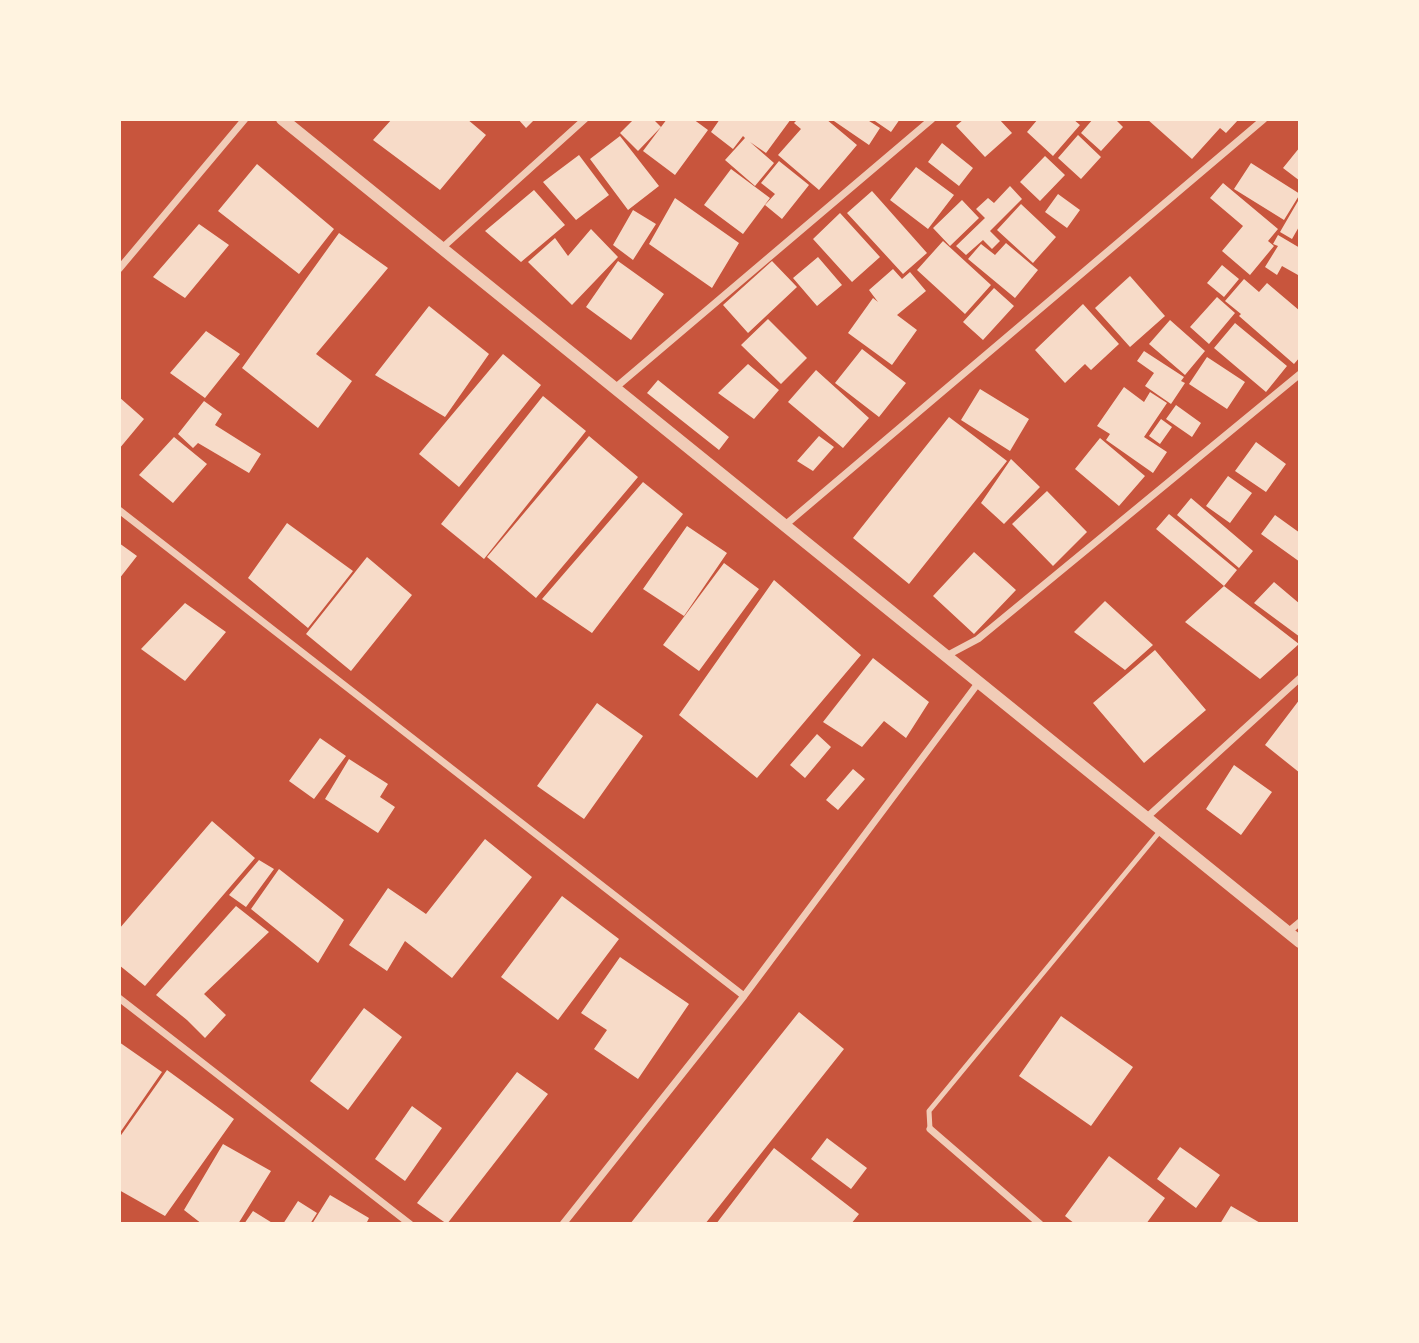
<!DOCTYPE html>
<html>
<head>
<meta charset="utf-8">
<style>
  body { margin:0 }
  #map { position:relative; width:1419px; height:1343px; overflow:hidden; background:#c8553d; font-family:Lora,serif }
  canvas { display:block }
  .frame { position:absolute; inset:0; border:121px solid #fff3e0; pointer-events:none }
</style>
</head>
<body>
<div id="map">
<canvas width="1419" height="1343"></canvas>
<div class="frame"></div>
</div>
<script>
const g = document.querySelector('canvas').getContext('2d');
g.lineJoin = 'round';
function fillPath(path, color) {
  g.fillStyle = color;
  g.fill(path, 'evenodd');
}
function poly(rows) {
  const path = new Path2D();
  for (const r of rows) {
    path.moveTo(r[0], r[1]);
    for (let i = 2; i < r.length; i += 2) path.lineTo(r[i], r[i + 1]);
  }
  return path;
}
function stroke(path, color, width, dash) {
  g.strokeStyle = color;
  g.lineWidth = width;
  g.lineCap = dash ? 'butt' : 'round';
  g.setLineDash(dash || []);
  g.stroke(path);
}
fillPath(poly([
  [392,119,467,119,486,135,440,190,373,140],
  [518,119,535,119,526,128],
  [634,119,653,119,661,127,667,119,693,119,708,130,675,175,643,151,661,127,638,151,620,133],
  [720,119,791,119,766,153,750,142,774,163,755,186,725,160,745,138,743,136,733,149,711,132],
  [798,119,826,119,857,145,819,190,778,155,801,129,794,123],
  [831,119,866,119,880,128,869,145],
  [872,119,900,119,891,132],
  [964,119,999,119,1012,133,985,157,956,126],
  [1038,119,1073,119,1080,125,1053,156,1027,132],
  [1093,119,1115,119,1123,127,1101,151,1081,133],
  [1147,119,1239,119,1226,133,1220,128,1192,159],
  [1078,135,1101,157,1081,179,1058,158],
  [620,136,659,186,628,210,590,159],
  [942,143,973,168,959,186,928,162],
  [1300,147,1300,181,1283,168],
  [579,155,609,195,576,220,543,182],
  [1045,156,1065,175,1040,201,1020,182],
  [779,161,809,185,782,219,765,205,775,194,761,183],
  [1251,163,1300,194,1284,220,1234,189],
  [257,164,334,229,299,274,218,211],
  [916,167,954,195,928,229,890,200],
  [731,169,770,198,743,234,704,205],
  [1223,183,1278,229,1268,241,1274,246,1250,275,1222,251,1243,226,1210,198],
  [1010,186,1022,199,990,231,1000,241,992,249,983,240,966,255,956,246,985,218,976,209,988,198,994,203],
  [534,190,565,225,521,262,485,231],
  [872,191,927,253,903,274,847,213],
  [1058,194,1080,210,1067,228,1045,212],
  [675,198,739,243,712,288,649,244],
  [962,200,979,218,950,246,933,228],
  [1298,201,1300,203,1300,225,1292,239,1280,232],
  [1021,204,1056,237,1033,263,997,230],
  [633,210,656,224,633,260,613,245],
  [840,213,880,257,852,282,813,239],
  [199,224,229,245,185,298,153,277],
  [591,229,618,257,572,305,528,262,555,238,568,256],
  [339,233,388,268,316,354,352,381,318,428,242,368],
  [1278,235,1300,248,1300,271,1298,275,1282,266,1277,275,1265,267,1278,246,1273,244],
  [943,241,991,285,965,314,917,270],
  [1006,243,1038,270,1015,298,968,259,981,244,995,255],
  [818,257,842,285,817,306,793,278],
  [618,261,664,294,631,340,586,307],
  [772,261,797,287,748,333,723,305],
  [1222,265,1239,279,1224,297,1207,283],
  [893,269,902,279,910,272,926,291,897,315,917,330,892,365,848,333,873,298,878,302,869,290],
  [1130,276,1165,316,1130,347,1095,308],
  [1244,279,1259,292,1267,283,1300,311,1300,357,1294,364,1239,316,1241,314,1225,301],
  [994,288,1014,306,983,340,963,322],
  [1217,297,1235,313,1209,344,1190,327],
  [1083,304,1119,344,1091,370,1085,364,1065,383,1035,350],
  [429,306,489,354,445,417,375,375],
  [768,319,807,358,781,384,741,345],
  [1170,320,1205,351,1185,375,1149,344],
  [1235,323,1287,366,1266,392,1214,348],
  [206,331,240,354,205,398,170,373],
  [862,349,906,383,879,417,835,383],
  [1144,351,1184,377,1181,381,1185,383,1171,404,1145,386,1154,373,1137,361],
  [503,354,541,385,459,487,419,454],
  [1207,357,1245,382,1227,409,1189,384],
  [748,364,779,390,754,419,718,393],
  [816,370,869,418,843,448,788,402],
  [658,380,729,437,719,450,647,393],
  [1124,387,1144,402,1150,392,1167,403,1144,437,1167,452,1153,473,1106,440,1110,434,1097,426],
  [980,389,1029,419,1010,451,961,420],
  [543,396,586,431,484,559,441,524],
  [119,397,144,419,119,449],
  [204,401,222,414,215,425,261,454,249,473,198,443,193,448,178,434],
  [1176,405,1201,423,1192,437,1166,419],
  [949,417,1007,461,909,584,853,538],
  [1161,419,1172,427,1160,444,1149,436],
  [589,436,638,477,536,598,487,557],
  [819,436,834,447,813,471,797,461],
  [174,437,207,464,173,503,139,475],
  [1100,438,1145,476,1119,506,1075,469],
  [1256,442,1286,464,1266,492,1235,471],
  [1011,459,1040,487,1004,524,981,503],
  [1228,476,1252,493,1230,523,1206,506],
  [643,482,683,514,592,633,542,599],
  [1047,491,1087,532,1053,566,1012,524],
  [1191,498,1253,551,1239,568,1177,515],
  [1169,514,1237,570,1224,586,1156,529],
  [1275,515,1300,533,1300,562,1261,534],
  [287,523,353,571,308,628,248,578],
  [687,526,727,553,684,616,643,589],
  [119,543,137,556,119,579],
  [974,552,1016,590,974,634,933,596],
  [367,557,412,595,351,671,306,634],
  [724,563,759,589,699,671,663,645],
  [774,580,861,655,757,778,679,715],
  [1274,582,1300,604,1300,637,1254,603],
  [1224,586,1299,644,1260,679,1185,622],
  [1105,601,1153,645,1125,670,1074,632],
  [185,603,226,632,185,681,141,649],
  [1155,650,1206,710,1144,763,1093,703],
  [873,658,929,702,906,738,884,721,862,747,823,722],
  [1300,699,1300,773,1265,745],
  [597,703,643,736,584,819,537,786],
  [817,734,831,747,805,778,790,765],
  [320,738,346,756,314,799,289,781],
  [349,759,388,784,380,797,395,807,378,833,325,799],
  [1234,765,1272,792,1241,835,1206,809],
  [853,769,865,779,838,810,826,800],
  [212,821,255,858,145,986,119,965,119,929],
  [485,839,532,877,452,978,405,941,387,971,349,945,388,888,426,914],
  [259,860,274,869,246,907,229,895],
  [279,869,344,920,318,963,251,909],
  [562,896,619,939,558,1020,501,977],
  [236,906,269,932,204,994,226,1015,205,1038,187,1020,156,995],
  [620,957,689,1004,638,1079,594,1049,607,1030,581,1013],
  [364,1008,402,1037,348,1110,310,1081],
  [799,1012,844,1049,705,1224,630,1224],
  [1061,1016,1133,1067,1091,1126,1019,1076],
  [119,1042,162,1072,119,1134],
  [167,1070,234,1119,165,1216,119,1190,119,1138],
  [517,1072,548,1094,447,1224,417,1203],
  [412,1106,442,1128,405,1181,375,1159],
  [827,1138,867,1168,851,1189,811,1159],
  [223,1144,271,1171,238,1224,202,1224,184,1210],
  [1180,1147,1220,1175,1196,1208,1157,1179],
  [774,1148,859,1214,851,1224,716,1224],
  [1109,1156,1165,1198,1146,1224,1075,1224,1065,1216],
  [330,1195,369,1218,366,1224,312,1224],
  [298,1201,317,1213,310,1224,283,1224],
  [1231,1206,1262,1224,1220,1224],
  [253,1211,274,1224,244,1224]
]), '#f7dbc8');
stroke(poly([
  [930,1129,929,1111,1161,830]
]), '#f1ccb7', 5);
stroke(poly([
  [442,248,585,119],
  [119,269,245,119],
  [615,388,932,119],
  [119,510,744,996],
  [784,526,1264,119],
  [946,656,978,639,1300,374],
  [1146,818,1300,678],
  [1288,932,1300,922],
  [119,998,410,1224],
  [930,1129,1040,1224],
  [563,1224,744,996,979,682]
]), '#f1ccb7', 7);
stroke(poly([
  [282,119,1300,942]
]), '#f1ccb7', 12);
</script>
</body>
</html>
